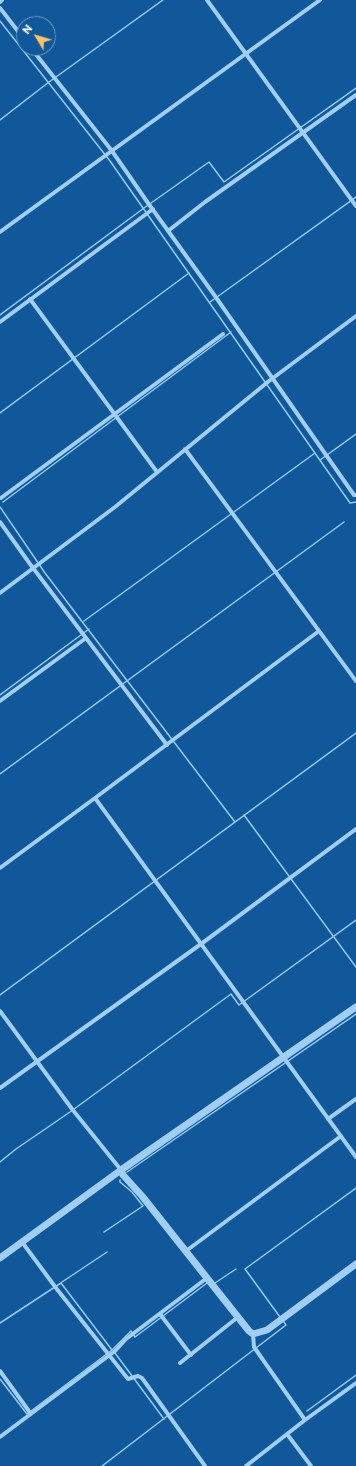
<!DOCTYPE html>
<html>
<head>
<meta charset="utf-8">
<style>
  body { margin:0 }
  #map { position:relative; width:356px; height:1466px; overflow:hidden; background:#105899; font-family:Commissioner,sans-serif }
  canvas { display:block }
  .north { position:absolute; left:16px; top:16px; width:40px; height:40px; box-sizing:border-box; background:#105899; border:1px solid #709bc2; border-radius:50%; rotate:308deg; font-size:11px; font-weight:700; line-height:16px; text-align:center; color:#fff }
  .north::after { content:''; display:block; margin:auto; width:14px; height:18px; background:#ffc465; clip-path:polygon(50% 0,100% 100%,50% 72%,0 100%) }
</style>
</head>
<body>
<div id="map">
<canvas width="356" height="1466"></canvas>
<div class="north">N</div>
</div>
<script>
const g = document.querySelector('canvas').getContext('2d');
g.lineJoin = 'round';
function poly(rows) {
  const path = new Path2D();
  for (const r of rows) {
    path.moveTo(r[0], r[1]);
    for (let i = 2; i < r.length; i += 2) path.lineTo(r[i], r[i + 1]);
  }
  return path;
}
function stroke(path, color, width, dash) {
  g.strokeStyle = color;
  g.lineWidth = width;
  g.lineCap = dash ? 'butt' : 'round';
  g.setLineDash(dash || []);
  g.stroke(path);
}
stroke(poly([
  [0,21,110,161,350,503,356,502],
  [0,120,49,82,163,0],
  [210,302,356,197],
  [0,315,144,208,209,162,224,182,356,88],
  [0,413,189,273],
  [320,460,356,434],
  [3,502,231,332],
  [0,507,45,573,235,822],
  [84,621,315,453],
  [0,695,89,629],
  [0,774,344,522],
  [244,815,356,967],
  [0,995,356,733],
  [0,1162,16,1149,70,1112,231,994,239,1005,356,920],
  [127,1172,356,1014],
  [104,1232,143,1206,132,1192,120,1182,120,1180],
  [62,1282,107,1252],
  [215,1283,236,1269],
  [280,1317,245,1269,356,1188],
  [0,1323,61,1283,112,1350],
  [115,1353,164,1419],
  [0,1379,27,1414,112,1350,131,1331,135,1337,207,1283],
  [307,1411,356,1375],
  [102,1466,286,1325,284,1322]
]), '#93cbf8', 1.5);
stroke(poly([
  [207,0,356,206],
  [0,2,2,0],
  [0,8,24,39],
  [31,48,112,151,148,203,215,296,354,495,356,495],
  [168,231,205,202,356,95],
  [0,232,320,0],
  [30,299,157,472],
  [0,322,153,209],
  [185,449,356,681],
  [1,498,223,334],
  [0,522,30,564,167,745],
  [0,593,115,507,269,381,356,316],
  [0,701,86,638],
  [95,798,356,1157],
  [0,868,95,798,319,631],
  [0,1011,72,1109,121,1170],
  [0,1088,201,944,356,829],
  [328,1119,356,1099],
  [22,1242,56,1288,128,1379,138,1376,142,1378,205,1466],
  [186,1251,341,1136],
  [160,1314,191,1355],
  [253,1334,254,1347,305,1420],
  [180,1363,238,1317],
  [0,1371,31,1414],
  [287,1434,311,1466],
  [0,1437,115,1351,126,1339,207,1278],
  [246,1466,305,1420,356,1383]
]), '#a1cef4', 4);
stroke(poly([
  [121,1170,123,1175,142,1196,249,1331,253,1334,267,1330,356,1264],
  [0,1258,121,1170,356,1007]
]), '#a1cef4', 7);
</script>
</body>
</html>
